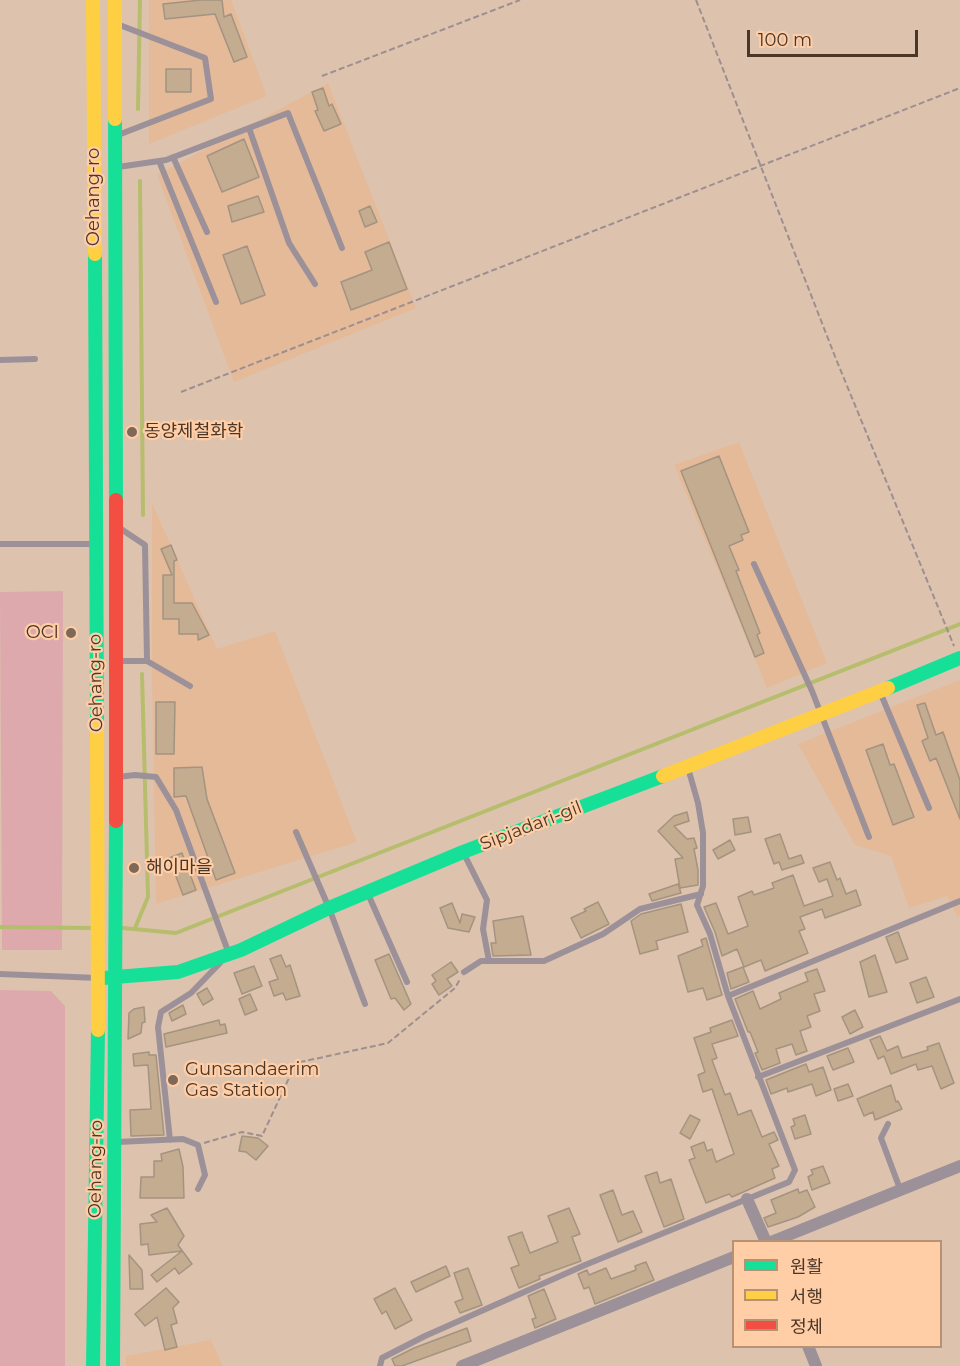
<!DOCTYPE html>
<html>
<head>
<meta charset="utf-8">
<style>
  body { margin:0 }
  #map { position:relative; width:960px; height:1366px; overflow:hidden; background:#ddc3ae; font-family:Montserrat,"Noto Sans KR",sans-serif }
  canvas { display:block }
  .legend { position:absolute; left:732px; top:1240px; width:210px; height:108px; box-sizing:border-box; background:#ffcda6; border:2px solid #b79174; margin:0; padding:8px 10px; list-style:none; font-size:18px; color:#4b3728 }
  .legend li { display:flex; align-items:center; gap:12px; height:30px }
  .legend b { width:30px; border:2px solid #b79174 }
  .scale { position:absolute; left:747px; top:30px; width:171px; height:27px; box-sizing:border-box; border:3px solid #4b3728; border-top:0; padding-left:8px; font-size:18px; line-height:21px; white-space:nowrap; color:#4b3728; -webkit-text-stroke:4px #ffcda6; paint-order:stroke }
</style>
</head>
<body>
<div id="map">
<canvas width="960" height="1366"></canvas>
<ul class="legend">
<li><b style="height:8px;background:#16e098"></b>원활</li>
<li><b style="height:8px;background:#ffcf43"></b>서행</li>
<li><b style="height:8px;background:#f24e42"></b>정체</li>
</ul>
<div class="scale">100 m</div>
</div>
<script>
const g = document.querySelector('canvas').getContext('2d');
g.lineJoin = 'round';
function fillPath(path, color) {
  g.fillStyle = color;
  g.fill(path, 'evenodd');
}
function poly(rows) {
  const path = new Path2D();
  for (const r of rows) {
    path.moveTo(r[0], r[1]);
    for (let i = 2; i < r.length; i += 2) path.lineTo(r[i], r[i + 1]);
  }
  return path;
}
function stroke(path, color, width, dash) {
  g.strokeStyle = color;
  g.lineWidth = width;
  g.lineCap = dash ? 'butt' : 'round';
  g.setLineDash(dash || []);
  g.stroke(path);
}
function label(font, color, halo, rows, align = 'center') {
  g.font = font + ' Montserrat,"Noto Sans KR",sans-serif';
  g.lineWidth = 4.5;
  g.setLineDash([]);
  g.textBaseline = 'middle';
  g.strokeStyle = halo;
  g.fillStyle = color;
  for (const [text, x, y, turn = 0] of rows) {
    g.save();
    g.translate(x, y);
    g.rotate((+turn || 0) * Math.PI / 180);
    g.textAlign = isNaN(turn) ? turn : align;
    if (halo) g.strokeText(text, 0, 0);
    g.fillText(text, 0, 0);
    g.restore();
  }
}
fillPath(poly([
  [149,0,231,0,267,96,149,144],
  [328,83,416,308,234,382,157,175],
  [739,442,827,663,767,688,674,465],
  [152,503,217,649,275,631,357,842,156,904,152,676],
  [960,680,960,915,957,916,947,896,909,908,891,856,855,845,798,744],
  [211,1340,223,1366,126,1366,126,1356]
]), '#e4ba99');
fillPath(poly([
  [63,591,62,950,2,950,0,592],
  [0,990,51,991,65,1006,65,1366,0,1366]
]), '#dea9ad');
stroke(poly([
  [138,109,140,0],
  [140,181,143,515],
  [0,927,94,928],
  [123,928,176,933,960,624],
  [135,928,148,897,142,674]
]), '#b6bd6c', 4);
const building = poly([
  [201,0,222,0,224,17,231,14,247,57,234,62,215,14,165,19,163,4,201,0],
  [166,69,191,69,191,92,166,92,166,69],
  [323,88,329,106,332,104,341,124,324,131,315,111,318,110,312,92,323,88],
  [244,139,259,177,222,192,207,156,244,139],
  [258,196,264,212,232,222,228,206,258,196],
  [370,206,377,222,365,227,359,211,370,206],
  [389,242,407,289,351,310,341,282,372,270,365,252,389,242],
  [247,246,265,295,241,304,223,255,247,246],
  [719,456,749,532,741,535,743,540,729,546,739,570,736,571,760,633,757,635,764,653,755,657,681,471,719,456],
  [171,545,177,560,174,561,174,603,192,603,209,635,198,640,198,634,179,634,179,619,163,619,163,575,172,575,161,549,171,545],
  [156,702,175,702,174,754,156,754,156,702],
  [925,703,936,735,943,732,960,780,960,819,936,758,930,761,922,741,928,738,917,705,925,703],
  [883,744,890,765,894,764,914,817,893,825,866,750,883,744],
  [202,767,207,799,235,873,216,880,186,796,174,797,174,768,202,767],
  [687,812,689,821,674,826,687,839,694,838,697,848,694,849,698,870,698,885,680,888,675,859,683,858,658,831,674,816,687,812],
  [748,817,751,832,735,835,733,819,748,817],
  [780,834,789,859,801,855,804,863,782,870,779,862,774,864,765,839,780,834],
  [730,840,735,850,718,859,713,850,730,840],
  [182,853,196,890,183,895,169,858,182,853],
  [830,862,837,880,840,878,846,894,856,890,861,905,825,918,822,909,800,917,805,929,799,931,808,953,765,971,761,960,744,967,737,949,722,956,715,932,704,907,716,903,728,934,748,926,738,897,752,891,754,895,774,888,772,883,793,875,804,906,833,896,827,879,819,882,813,868,830,862],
  [678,884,681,893,652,901,649,894,678,884],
  [598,902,609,924,581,938,571,918,586,911,584,909,598,902],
  [452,903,460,923,462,914,475,917,469,932,448,928,440,908,452,903],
  [681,904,688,932,656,941,658,949,640,954,631,921,641,914,681,904],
  [523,916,531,955,493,956,491,943,496,943,493,921,523,916],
  [898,932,908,959,896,963,886,937,898,932],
  [706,938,722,995,707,1000,703,988,688,992,678,956,703,946,701,940,706,938],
  [389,954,411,1004,404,1010,395,998,391,999,375,960,389,954],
  [281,955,286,967,290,965,300,996,286,1000,283,993,274,996,269,982,278,979,270,959,281,955],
  [875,955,887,992,869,997,860,962,875,955],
  [451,962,458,972,447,979,452,986,439,995,432,984,436,981,432,975,451,962],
  [254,966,262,986,242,994,234,973,254,966],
  [743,967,749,982,731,989,727,973,743,967],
  [817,969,825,991,814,994,820,1011,807,1016,811,1027,800,1031,807,1051,796,1055,792,1044,776,1049,780,1063,762,1070,755,1053,758,1052,750,1032,748,1032,735,999,753,991,760,1009,781,999,779,993,808,981,805,973,817,969],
  [926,977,934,997,917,1003,910,983,926,977],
  [207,988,213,999,203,1005,197,994,207,988],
  [250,994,257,1010,245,1015,239,999,250,994],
  [183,1005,186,1014,172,1021,169,1013,183,1005],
  [144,1007,145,1022,142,1023,141,1033,128,1039,129,1013,134,1009,144,1007],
  [855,1010,863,1027,850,1034,842,1017,855,1010],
  [219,1020,220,1025,225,1024,227,1033,166,1047,164,1034,219,1020],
  [732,1020,738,1036,712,1044,717,1058,712,1060,725,1095,730,1093,738,1115,751,1110,762,1137,774,1132,778,1140,769,1144,779,1166,772,1169,775,1178,732,1197,729,1194,706,1203,689,1160,695,1158,691,1147,704,1142,707,1151,712,1149,716,1162,734,1154,712,1089,703,1092,698,1075,705,1072,694,1038,711,1032,710,1028,732,1020],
  [880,1036,887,1051,898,1046,902,1058,928,1050,927,1047,939,1043,954,1083,941,1089,932,1066,918,1070,916,1064,891,1074,884,1056,878,1059,870,1040,880,1036],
  [848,1048,854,1062,833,1070,827,1056,848,1048],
  [149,1052,149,1055,156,1055,164,1135,131,1136,130,1110,151,1109,148,1065,134,1066,133,1054,149,1052],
  [806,1064,809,1072,823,1067,831,1090,816,1096,812,1084,788,1092,787,1088,771,1094,766,1080,806,1064],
  [848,1084,853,1096,838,1101,834,1089,848,1084],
  [891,1085,896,1102,898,1101,902,1109,875,1120,873,1112,864,1116,857,1099,891,1085],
  [690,1115,700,1120,690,1139,680,1133,690,1115],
  [805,1115,811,1134,795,1139,791,1127,795,1125,793,1119,805,1115],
  [242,1136,258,1138,268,1146,256,1160,246,1152,239,1151,242,1136],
  [179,1149,183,1167,184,1198,140,1198,141,1177,154,1177,154,1161,162,1161,161,1154,179,1149],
  [823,1166,830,1183,812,1190,808,1177,813,1174,811,1170,823,1166],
  [657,1172,660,1183,671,1179,684,1219,664,1227,645,1176,657,1172],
  [798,1189,799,1193,807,1190,815,1207,798,1217,768,1227,764,1218,776,1213,771,1200,798,1189],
  [613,1190,622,1215,633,1211,642,1232,618,1242,600,1195,613,1190],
  [167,1208,184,1236,178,1245,192,1264,179,1274,175,1268,157,1282,151,1275,182,1251,149,1255,148,1244,141,1245,140,1224,157,1222,151,1215,167,1208],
  [569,1208,580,1234,572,1237,581,1261,539,1276,540,1279,519,1288,511,1268,519,1265,508,1237,522,1232,530,1253,558,1242,548,1216,569,1208],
  [129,1255,142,1270,143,1289,130,1289,129,1255],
  [646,1262,654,1280,595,1304,589,1287,584,1289,578,1274,587,1270,589,1275,606,1268,611,1279,636,1270,635,1266,646,1262],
  [446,1266,450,1276,416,1292,411,1282,446,1266],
  [468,1268,482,1305,460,1313,455,1302,463,1299,454,1273,468,1268],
  [166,1288,179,1302,173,1308,177,1323,171,1325,177,1347,165,1350,157,1317,145,1326,135,1314,166,1288],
  [395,1288,412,1320,395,1329,386,1311,382,1314,374,1299,395,1288],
  [544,1289,556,1319,535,1328,532,1319,536,1318,528,1296,544,1289],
  [467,1328,471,1341,402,1366,395,1366,392,1359,414,1348,467,1328]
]);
fillPath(building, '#c3ac8f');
stroke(building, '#a49380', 1.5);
stroke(poly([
  [696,0,836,359,954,646],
  [322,76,520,0],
  [181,392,960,88],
  [204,1143,242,1132,262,1136,296,1063,388,1043,455,988,460,979]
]), '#9d8f8f', 2, [6, 3]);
stroke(poly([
  [117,24,205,58,211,99,118,135],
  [249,128,289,243,315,284],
  [173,157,207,232],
  [159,161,216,302],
  [118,167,166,160,288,113,342,248],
  [0,360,35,359],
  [118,527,145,545,147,661],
  [0,544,94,544],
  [754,564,812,691,869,837],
  [119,661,147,661,190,686],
  [880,692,929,808],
  [118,777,135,775,156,777,176,810,229,954],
  [296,832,329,908,365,1004],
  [464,854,487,900,483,929,489,961],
  [368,894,407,982],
  [464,972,481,961,544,961,603,934,640,909,701,894],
  [0,974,98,978],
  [728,996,960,901],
  [758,1077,960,999],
  [888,1124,881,1138,900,1189],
  [170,1140,158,1027,161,1012,191,993,220,963],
  [117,1142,183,1139,198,1145,205,1175,198,1189],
  [380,1366,382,1358,425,1336,585,1265,789,1182,795,1170,728,996,710,934,697,905,703,886,703,833,698,803,688,768]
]), '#9c9199', 6);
stroke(poly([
  [747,1199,766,1242],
  [771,1242,960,1166],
  [808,1346,816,1366],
  [462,1366,734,1257]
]), '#9c9199', 12);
stroke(poly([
  [115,119,116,500],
  [95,254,97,724],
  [888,688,960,658],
  [103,978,178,972,241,950,329,908,463,852,663,776],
  [93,1366,98,1030],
  [113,1366,116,821]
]), '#16e098', 14);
stroke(poly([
  [93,0,95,254],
  [115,0,115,119],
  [97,724,98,1030],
  [663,776,888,688]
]), '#ffcf43', 14);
stroke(poly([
  [116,500,116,821]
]), '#f24e42', 14);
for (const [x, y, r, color] of [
  [132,432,6,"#7e6857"],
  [71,633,6,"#7e6857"],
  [134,868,6,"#7e6857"],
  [173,1080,6,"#7e6857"]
]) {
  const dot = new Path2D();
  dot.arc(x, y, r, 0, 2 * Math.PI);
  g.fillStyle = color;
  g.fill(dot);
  stroke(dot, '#ffcda6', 2);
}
label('18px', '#4b3728', '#ffcda6', [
  ["Oehang-ro",94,197,-90],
  ["Oehang-ro",96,683,-91],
  ["Sipjadari-gil",531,826,-21],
  ["Oehang-ro",96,1169,-89]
]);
label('18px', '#4b3728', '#ffcda6', [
  ["동양제철화학",144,432],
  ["OCI",59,633,"right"],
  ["해이마을",146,868],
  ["Gunsandaerim",185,1070],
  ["Gas Station",185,1091]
], 'left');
</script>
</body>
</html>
